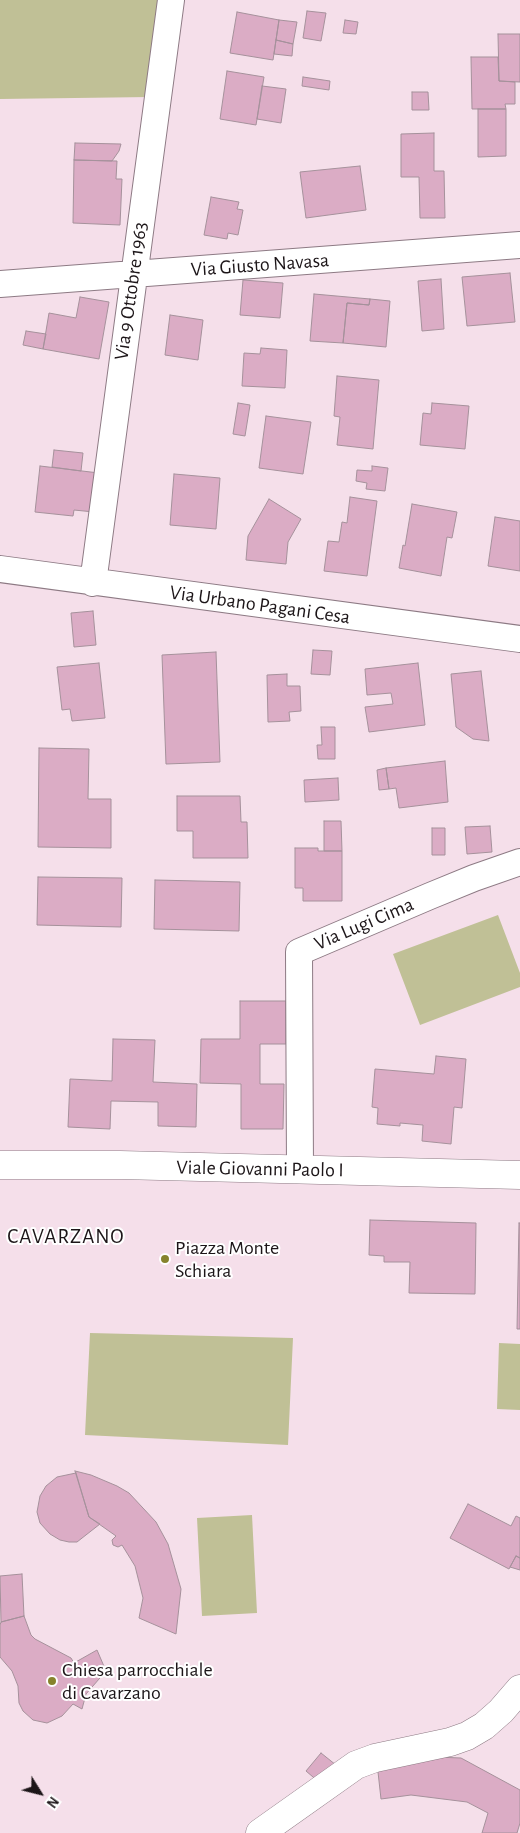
<!DOCTYPE html>
<html>
<head>
<meta charset="utf-8">
<style>
  body { margin:0 }
  #map { position:relative; width:520px; height:1833px; overflow:hidden; background:#f5dfea; font-family:"Alegreya Sans",sans-serif }
  canvas { display:block }
  .north { position:absolute; left:15px; top:1768px; width:50px; height:50px; -webkit-text-stroke:4px #fff; paint-order:stroke; rotate:126deg; font-size:14px; font-weight:700; line-height:20px; text-align:center; color:#1c1518 }
  .north::after { content:''; display:block; margin:auto; width:18px; height:22px; background:#1c1518; clip-path:polygon(50% 0,100% 100%,50% 72%,0 100%) }
</style>
</head>
<body>
<div id="map">
<canvas width="520" height="1833"></canvas>
<div class="north">N</div>
</div>
<script>
const g = document.querySelector('canvas').getContext('2d');
g.lineJoin = 'round';
function fillPath(path, color) {
  g.fillStyle = color;
  g.fill(path, 'evenodd');
}
function poly(rows) {
  const path = new Path2D();
  for (const r of rows) {
    path.moveTo(r[0], r[1]);
    for (let i = 2; i < r.length; i += 2) path.lineTo(r[i], r[i + 1]);
  }
  return path;
}
function stroke(path, color, width, dash) {
  g.strokeStyle = color;
  g.lineWidth = width;
  g.lineCap = dash ? 'butt' : 'round';
  g.setLineDash(dash || []);
  g.stroke(path);
}
function label(font, color, halo, rows, align = 'center') {
  g.font = font + ' "Alegreya Sans",sans-serif';
  g.lineWidth = 4;
  g.setLineDash([]);
  g.textBaseline = 'middle';
  g.strokeStyle = halo;
  g.fillStyle = color;
  for (const [text, x, y, turn = 0] of rows) {
    g.save();
    g.translate(x, y);
    g.rotate((+turn || 0) * Math.PI / 180);
    g.textAlign = isNaN(turn) ? turn : align;
    if (halo) g.strokeText(text, 0, 0);
    g.fillText(text, 0, 0);
    g.restore();
  }
}
fillPath(poly([
  [0,0,166,0,150,97,0,99],
  [498,915,520,973,520,987,420,1025,393,954],
  [90,1333,293,1338,288,1445,85,1435],
  [499,1343,520,1344,520,1410,497,1409],
  [252,1515,257,1613,202,1616,197,1518]
]), '#c0c096');
const building = poly([
  [307,11,326,13,321,41,303,38,307,11],
  [237,12,279,20,273,60,230,53,237,12],
  [279,20,297,22,293,44,276,40,279,20],
  [345,20,358,22,356,34,343,33,345,20],
  [498,34,520,34,520,82,499,81,498,34],
  [276,40,293,44,292,56,274,54,276,40],
  [471,57,498,57,499,81,515,82,515,104,505,104,506,109,472,109,471,57],
  [227,71,264,77,256,125,220,119,227,71],
  [303,77,330,81,329,90,302,86,303,77],
  [262,86,286,89,281,123,257,119,262,86],
  [412,92,428,92,429,110,412,110,412,92],
  [478,109,506,109,506,156,478,157,478,109],
  [434,133,434,171,444,171,445,218,420,218,419,177,401,177,401,134,434,133],
  [75,143,121,144,119,151,112,161,74,160,75,143],
  [74,160,117,161,116,179,122,179,120,225,73,223,74,160],
  [360,166,366,210,306,218,300,172,360,166],
  [211,197,239,202,237,209,243,210,238,235,228,233,227,239,204,235,211,197],
  [510,273,515,322,467,326,462,277,510,273],
  [441,279,444,329,422,331,418,281,441,279],
  [243,280,283,283,280,318,240,315,243,280],
  [314,294,370,299,369,305,347,303,343,343,310,341,314,294],
  [80,297,109,302,99,359,43,349,49,313,76,318,80,297],
  [370,299,390,301,386,347,343,343,347,303,369,305,370,299],
  [170,315,203,320,198,360,165,355,170,315],
  [26,331,46,334,43,349,23,345,26,331],
  [261,348,287,350,285,388,242,386,244,353,260,354,261,348],
  [337,376,379,380,373,449,337,445,340,417,334,416,337,376],
  [238,403,250,405,245,436,233,434,238,403],
  [432,403,469,406,465,449,420,445,423,413,431,414,432,403],
  [266,416,311,422,303,474,259,468,266,416],
  [54,450,83,453,81,471,52,467,54,450],
  [40,466,99,473,94,512,74,510,73,516,35,512,40,466],
  [372,466,388,468,385,491,366,489,367,483,356,481,357,470,372,471,372,466],
  [174,474,220,478,216,529,170,525,174,474],
  [350,497,377,501,367,576,324,571,328,541,339,542,342,522,347,523,350,497],
  [269,499,301,519,288,542,286,564,246,560,248,536,269,499],
  [412,504,457,512,452,538,447,537,441,576,399,568,403,545,405,546,412,504],
  [495,517,520,521,520,571,488,566,495,517],
  [93,611,96,645,74,647,71,613,93,611],
  [313,650,332,651,330,675,311,674,313,650],
  [216,652,220,762,166,764,162,655,216,652],
  [99,663,105,718,72,721,70,709,62,710,57,667,99,663],
  [418,663,425,725,369,732,365,707,393,704,391,693,367,695,365,669,418,663],
  [481,671,489,741,473,739,456,727,451,674,481,671],
  [287,674,287,686,300,686,301,711,289,712,290,721,268,722,267,675,287,674],
  [321,727,335,727,335,759,318,759,317,745,322,745,321,727],
  [39,748,89,749,88,799,111,799,111,848,38,847,39,748],
  [445,761,448,802,399,808,396,788,389,789,386,768,445,761],
  [386,768,389,789,379,790,377,770,386,768],
  [338,778,339,800,305,802,304,780,338,778],
  [177,796,240,796,241,822,247,822,248,858,193,858,193,831,177,831,177,796],
  [324,821,341,821,342,851,324,851,324,821],
  [490,826,492,852,467,854,465,827,490,826],
  [432,828,445,828,445,855,432,855,432,828],
  [295,848,318,848,318,851,342,851,342,901,303,901,303,888,295,888,295,848],
  [38,877,122,878,121,927,37,925,38,877],
  [155,880,240,882,239,931,154,929,155,880],
  [240,1001,286,1001,286,1044,260,1044,260,1084,284,1084,283,1129,241,1129,241,1084,200,1083,201,1039,240,1039,240,1001],
  [113,1039,155,1040,153,1082,197,1084,196,1127,158,1126,158,1102,111,1101,110,1129,68,1127,70,1079,112,1081,113,1039],
  [436,1056,466,1059,462,1108,454,1107,451,1144,422,1141,423,1125,400,1123,400,1126,377,1124,378,1108,372,1107,375,1069,434,1074,436,1056],
  [370,1220,476,1223,475,1294,409,1293,410,1262,384,1262,384,1256,369,1255,370,1220],
  [519,1223,520,1223,520,1329,517,1329,519,1223],
  [75,1471,91,1475,117,1486,129,1493,156,1522,168,1544,181,1589,176,1634,139,1618,143,1598,135,1566,122,1545,118,1547,113,1545,112,1540,116,1536,89,1517,75,1471],
  [76,1473,89,1517,100,1524,77,1542,69,1542,60,1540,50,1534,40,1523,37,1512,40,1496,46,1486,57,1477,76,1473],
  [468,1504,511,1526,516,1516,520,1518,520,1558,516,1556,509,1569,450,1538,468,1504],
  [516,1556,520,1558,520,1570,510,1567,516,1556],
  [22,1574,24,1616,1,1622,0,1576,22,1574],
  [24,1616,31,1635,35,1639,71,1658,74,1663,97,1650,106,1671,86,1694,82,1709,73,1704,62,1716,47,1723,33,1720,23,1711,19,1703,18,1686,12,1671,0,1657,0,1625,1,1622,24,1616],
  [321,1753,336,1765,320,1783,306,1771,321,1753],
  [411,1756,461,1758,520,1790,520,1823,517,1833,482,1833,488,1813,467,1802,411,1795,381,1799,377,1763,411,1756]
]);
fillPath(building, '#dbacc5');
stroke(building, '#a5919b', 1);
const street = poly([
  [0,284,520,245],
  [0,569,520,639],
  [93,583,171,0],
  [300,1170,299,952,430,896,474,878,520,862]
]);
const secondary = poly([
  [0,1165,120,1165,520,1175],
  [260,1833,356,1765,375,1758,450,1742,467,1736,484,1726,501,1711,520,1689]
]);
stroke(street, '#8d7a84', 28);
stroke(secondary, '#8d7a84', 29);
stroke(street, '#fff', 26);
stroke(secondary, '#fff', 28);
for (const [x, y, r, color] of [
  [165,1259,5,"#86832c"],
  [52,1681,5,"#86832c"]
]) {
  const dot = new Path2D();
  dot.arc(x, y, r, 0, 2 * Math.PI);
  g.fillStyle = color;
  g.fill(dot);
  stroke(dot, '#fff', 2);
}
label('20px', '#1c1518', '#fff', [
  ["Via Giusto Navasa",260,265,-4],
  ["Via 9 Ottobre 1963",131,291,-82],
  ["Via Urbano Pagani Cesa",260,605,8],
  ["Via Lugi Cima",364,924,-23],
  ["Viale Giovanni Paolo I",260,1169,1]
]);
label('20px', '#1c1518', '#fff', [
  ["Piazza Monte",175,1248],
  ["Schiara",175,1271],
  ["Chiesa parrocchiale",62,1670],
  ["di Cavarzano",62,1693]
], 'left');
g.letterSpacing = '1px';
label('21px', '#1c1518', '#fff', [
  ["CAVARZANO",66,1237]
]);
g.letterSpacing = '0px';
</script>
</body>
</html>
